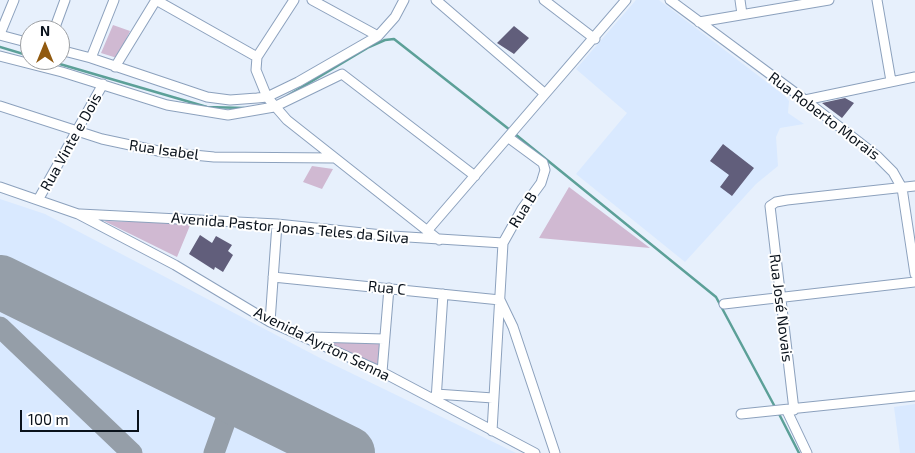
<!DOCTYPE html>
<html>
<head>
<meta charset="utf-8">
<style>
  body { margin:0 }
  #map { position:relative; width:915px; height:453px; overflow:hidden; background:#e7f0fc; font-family:"Exo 2",sans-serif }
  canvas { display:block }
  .north { position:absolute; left:20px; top:20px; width:50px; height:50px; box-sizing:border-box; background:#fff; border:1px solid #9da0a4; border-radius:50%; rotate:0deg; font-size:14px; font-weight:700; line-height:20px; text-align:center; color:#0a121b }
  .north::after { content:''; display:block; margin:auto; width:18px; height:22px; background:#915a10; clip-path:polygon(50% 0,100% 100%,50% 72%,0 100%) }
  .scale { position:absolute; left:20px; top:410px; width:119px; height:22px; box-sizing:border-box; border:2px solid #0a121b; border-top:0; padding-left:6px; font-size:15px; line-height:18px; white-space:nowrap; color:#0a121b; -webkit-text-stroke:4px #fff; paint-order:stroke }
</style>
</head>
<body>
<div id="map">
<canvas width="915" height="453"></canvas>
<div class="north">N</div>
<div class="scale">100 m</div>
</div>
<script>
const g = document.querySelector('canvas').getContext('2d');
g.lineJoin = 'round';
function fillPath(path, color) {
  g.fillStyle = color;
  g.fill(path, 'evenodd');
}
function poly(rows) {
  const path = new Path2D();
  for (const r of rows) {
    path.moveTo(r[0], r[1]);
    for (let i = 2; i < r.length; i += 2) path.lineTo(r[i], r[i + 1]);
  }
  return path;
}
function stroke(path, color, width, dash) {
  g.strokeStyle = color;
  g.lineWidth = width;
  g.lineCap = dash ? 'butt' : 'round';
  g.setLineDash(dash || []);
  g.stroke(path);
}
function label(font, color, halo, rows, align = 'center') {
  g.font = font + ' "Exo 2",sans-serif';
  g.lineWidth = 4;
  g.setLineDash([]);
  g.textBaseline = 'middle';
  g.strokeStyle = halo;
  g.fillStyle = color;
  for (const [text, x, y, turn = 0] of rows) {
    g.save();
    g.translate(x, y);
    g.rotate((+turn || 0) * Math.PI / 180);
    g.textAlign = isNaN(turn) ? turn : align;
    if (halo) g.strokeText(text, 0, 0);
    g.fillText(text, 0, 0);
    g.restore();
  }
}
fillPath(poly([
  [636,0,659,0,785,96,789,101,788,113,804,124,780,128,776,137,778,166,756,184,685,262,576,174,627,113,576,69],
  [0,199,45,214,322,359,516,453,0,453],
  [915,404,915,453,900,453,894,407]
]), '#d9e9ff');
fillPath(poly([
  [113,25,130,31,117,58,101,53],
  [312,166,333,169,322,189,303,182],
  [569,187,650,248,539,238],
  [104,221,191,223,177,257],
  [321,341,380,343,378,365]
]), '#d0b9d2');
stroke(poly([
  [0,47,30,56],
  [46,60,207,107,244,108],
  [287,96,369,47,385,40,394,39,510,130],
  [515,134,716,297,775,407],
  [778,412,799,453]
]), '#5ca098', 2.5);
stroke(poly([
  [0,327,132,453],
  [214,453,234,397]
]), '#959ea8', 21);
stroke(poly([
  [0,282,348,453]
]), '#959ea8', 54);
fillPath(poly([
  [514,26,529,38,514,54,497,43],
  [845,98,854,103,842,118,822,103],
  [723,144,754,168,732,196,720,187,729,175,710,161],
  [200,235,212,243,216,236,232,245,228,251,233,255,223,272,215,267,214,270,189,254]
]), '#615e7b');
const minor = poly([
  [156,0,257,57],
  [294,0,257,57,256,70,267,97,287,120,439,240],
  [312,0,378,36],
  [436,0,544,93],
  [544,0,595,39],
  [670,0,805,100,877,156,893,172,902,188,915,274],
  [740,0,742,14],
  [877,0,891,81],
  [699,22,829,0],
  [54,30,65,0],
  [0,34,14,0],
  [0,35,30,43],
  [60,50,91,58,207,97,230,100,257,98,267,97,298,82,378,36,395,17,404,0],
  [0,56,62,72,167,105,228,115,274,107,342,74,475,176],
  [91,58,114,0],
  [115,67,156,0],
  [805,100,915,77],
  [0,106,102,139,163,152,214,157,334,158],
  [0,187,78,214,175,265,270,322,382,372,535,453],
  [38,200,103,84],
  [80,214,277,224,392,236,503,243],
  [427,231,626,0],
  [273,277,500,300],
  [500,300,513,327,555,453],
  [724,304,915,282],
  [270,322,277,224],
  [311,337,384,339],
  [382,372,389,288],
  [436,394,493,398],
  [436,400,443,294],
  [794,410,770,206,776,202,787,200,915,186],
  [787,411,807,453],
  [741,414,915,396],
  [492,431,503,243,522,209,541,183,545,170,543,163,509,138]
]);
stroke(minor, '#8ca1bd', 11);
stroke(minor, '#fff', 9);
label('15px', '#0a121b', '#fff', [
  ["Rua Roberto Morais",824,116,37],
  ["Rua Vinte e Dois",71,142,-61],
  ["Rua Isabel",164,150,8],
  ["Rua B",523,210,-58],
  ["Avenida Pastor Jonas Teles da Silva",290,228,5],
  ["Rua C",387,288,6],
  ["Rua José Novais",781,308,83],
  ["Avenida Ayrton Senna",322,344,26]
]);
</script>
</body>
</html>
